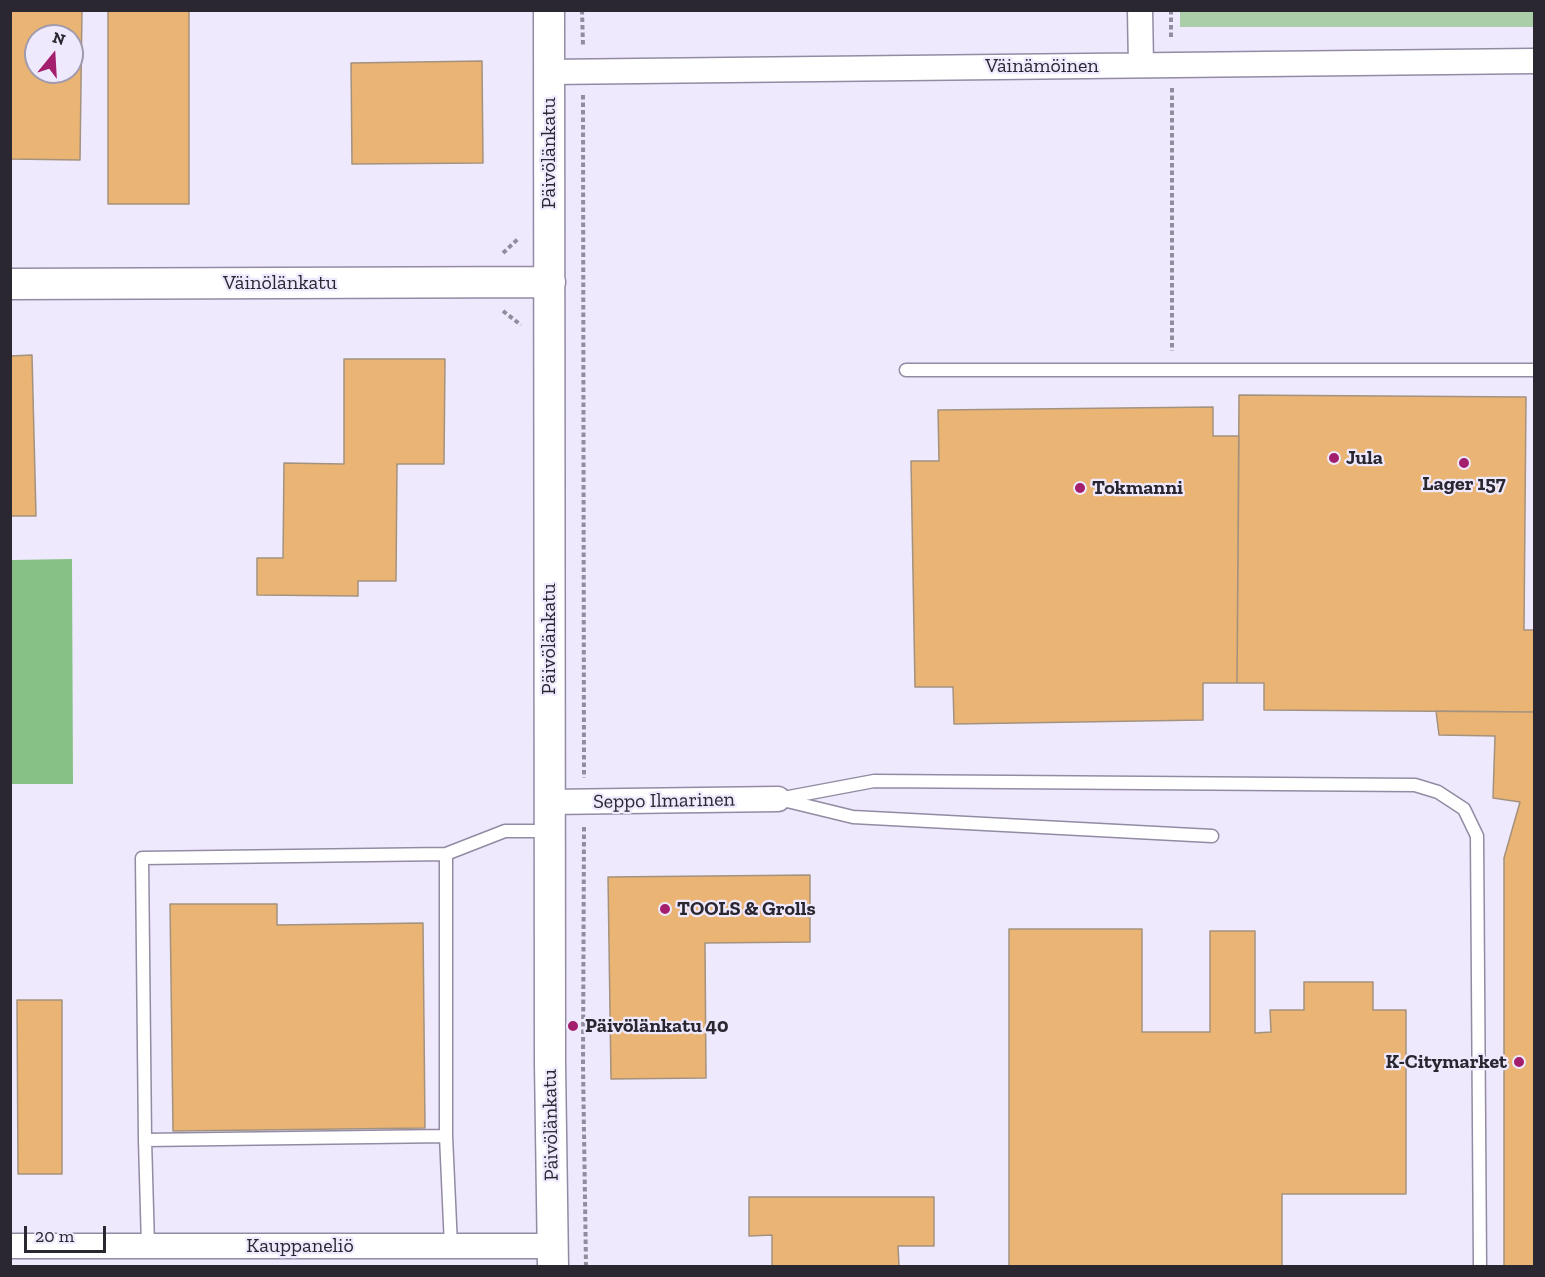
<!DOCTYPE html>
<html>
<head>
<meta charset="utf-8">
<style>
  body { margin:0 }
  #map { position:relative; width:1545px; height:1277px; overflow:hidden; background:#efe9fe; font-family:"Zilla Slab",serif }
  canvas { display:block }
  .frame { position:absolute; inset:0; border:12px solid #2a2731; pointer-events:none }
  .north { position:absolute; left:24px; top:24px; width:60px; height:60px; box-sizing:border-box; background:#efe9fe; border:2px solid #a09bac; border-radius:50%; rotate:18deg; font-size:16px; font-weight:700; line-height:24px; text-align:center; color:#2a2731 }
  .north::after { content:''; display:block; margin:auto; width:21px; height:27px; background:#a31f6e; clip-path:polygon(50% 0,100% 100%,50% 72%,0 100%) }
  .scale { position:absolute; left:24px; top:1226px; width:82px; height:27px; box-sizing:border-box; border:3px solid #2a2731; border-top:0; padding-left:8px; font-size:18px; line-height:21px; white-space:nowrap; color:#2a2731; -webkit-text-stroke:4px #efe9fe; paint-order:stroke }
</style>
</head>
<body>
<div id="map">
<canvas width="1545" height="1277"></canvas>
<div class="frame"></div>
<div class="north">N</div>
<div class="scale">20 m</div>
</div>
<script>
const g = document.querySelector('canvas').getContext('2d');
g.lineJoin = 'round';
function fillPath(path, color) {
  g.fillStyle = color;
  g.fill(path, 'evenodd');
}
function poly(rows) {
  const path = new Path2D();
  for (const r of rows) {
    path.moveTo(r[0], r[1]);
    for (let i = 2; i < r.length; i += 2) path.lineTo(r[i], r[i + 1]);
  }
  return path;
}
function stroke(path, color, width, dash) {
  g.strokeStyle = color;
  g.lineWidth = width;
  g.lineCap = dash ? 'butt' : 'round';
  g.setLineDash(dash || []);
  g.stroke(path);
}
function label(font, color, halo, rows, align = 'center') {
  g.font = font + ' "Zilla Slab",serif';
  g.lineWidth = 4.5;
  g.setLineDash([]);
  g.textBaseline = 'middle';
  g.strokeStyle = halo;
  g.fillStyle = color;
  for (const [text, x, y, turn = 0] of rows) {
    g.save();
    g.translate(x, y);
    g.rotate((+turn || 0) * Math.PI / 180);
    g.textAlign = isNaN(turn) ? turn : align;
    if (halo) g.strokeText(text, 0, 0);
    g.fillText(text, 0, 0);
    g.restore();
  }
}
fillPath(poly([
  [1534,10,1534,27,1180,27,1180,10]
]), '#aacfa8');
fillPath(poly([
  [72,559,73,784,11,784,11,560]
]), '#88c185');
const building = poly([
  [10,10,82,10,80,160,10,159,10,10],
  [36,36,72,36,72,72,36,72,36,36],
  [108,10,189,10,189,204,108,204,108,10],
  [482,61,483,163,352,164,351,63,482,61],
  [32,355,36,516,10,516,10,356,32,355],
  [344,359,445,359,444,464,397,464,396,581,358,581,358,596,257,595,257,558,283,558,284,463,344,464,344,359],
  [1239,395,1526,397,1524,630,1534,630,1534,712,1264,710,1264,683,1237,683,1239,395],
  [1213,407,1213,436,1239,436,1237,683,1203,683,1203,720,954,724,953,687,915,687,911,461,939,461,938,410,1213,407],
  [1436,711,1534,712,1534,1266,1504,1266,1504,858,1520,802,1493,798,1495,736,1439,735,1436,711],
  [810,875,810,942,705,943,706,1078,611,1079,608,877,810,875],
  [170,904,277,904,277,925,423,923,425,1128,173,1131,170,904],
  [1009,929,1142,929,1142,1032,1210,1032,1210,931,1255,931,1255,1033,1271,1032,1270,1010,1304,1010,1304,982,1373,982,1373,1010,1406,1010,1406,1194,1282,1194,1282,1266,1009,1266,1009,929],
  [17,1000,62,1000,62,1174,18,1174,17,1000],
  [749,1197,934,1197,934,1246,898,1246,899,1266,772,1266,772,1235,749,1236,749,1197]
]);
fillPath(building, '#e9b474');
stroke(building, '#a4927e', 1.5);
const service = poly([
  [906,370,1534,370],
  [778,799,874,781,1415,785,1438,792,1464,809,1477,836,1480,1266],
  [783,800,853,817,1212,836],
  [145,1140,142,858,446,854],
  [148,1246,145,1140,446,1136],
  [451,1246,446,1136,446,854,505,831,550,831]
]);
const minor = poly([
  [1140,10,1141,65],
  [549,72,1534,61],
  [550,802,778,799],
  [10,1246,553,1246]
]);
const tertiary = poly([
  [549,10,550,1064,553,1266],
  [10,284,550,282]
]);
stroke(service, '#928ba3', 15);
stroke(minor, '#928ba3', 27);
stroke(tertiary, '#928ba3', 33);
stroke(poly([
  [582,10,583,46],
  [1171,10,1171,39],
  [1172,88,1172,351],
  [583,95,584,778],
  [503,253,519,238],
  [503,311,521,325],
  [584,827,583,1065,586,1266]
]), '#928d9d', 4, [4.5, 3]);
stroke(service, '#fff', 12);
stroke(minor, '#fff', 24);
stroke(tertiary, '#fff', 30);
for (const [x, y, r, color] of [
  [1334,458,6,"#a31f6e"],
  [1464,463,6,"#a31f6e"],
  [1080,488,6,"#a31f6e"],
  [665,909,6,"#a31f6e"],
  [573,1026,6,"#a31f6e"],
  [1519,1062,6,"#a31f6e"]
]) {
  const dot = new Path2D();
  dot.arc(x, y, r, 0, 2 * Math.PI);
  g.fillStyle = color;
  g.fill(dot);
  stroke(dot, '#efe9fe', 2);
}
label('20px', '#2a2731', '#efe9fe', [
  ["Väinämöinen",1042,66],
  ["Päivölänkatu",549,153,-90],
  ["Väinölänkatu",280,283],
  ["Päivölänkatu",549,639,-90],
  ["Seppo Ilmarinen",664,801,-1],
  ["Päivölänkatu",551,1125,-91],
  ["Kauppaneliö",300,1246]
]);
label('bold 20px', '#2a2731', '#efe9fe', [
  ["Jula",1346,458],
  ["Lager 157",1464,484,"center"],
  ["Tokmanni",1092,488],
  ["TOOLS & Grolls",677,909],
  ["Päivölänkatu 40",585,1026],
  ["K-Citymarket",1507,1062,"right"]
], 'left');
</script>
</body>
</html>
